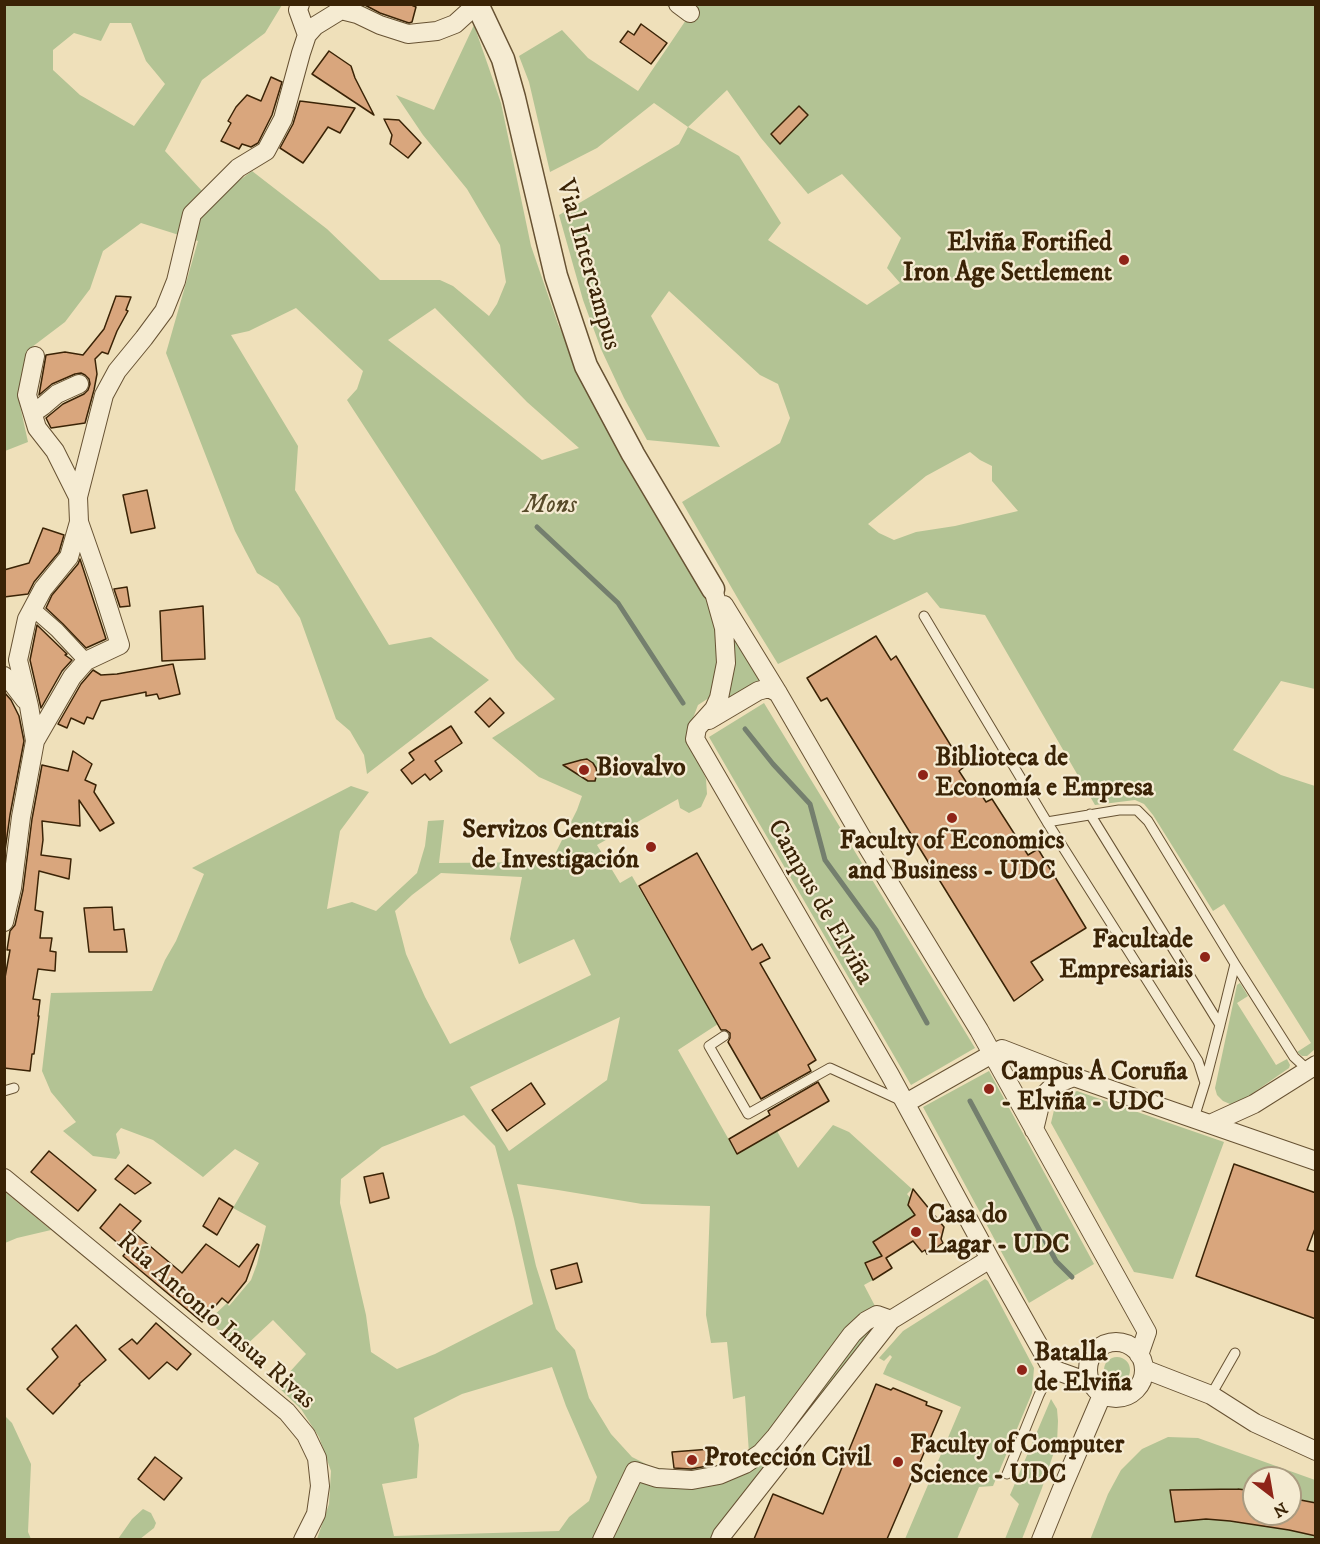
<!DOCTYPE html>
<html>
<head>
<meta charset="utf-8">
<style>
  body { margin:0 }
  #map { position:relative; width:1320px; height:1544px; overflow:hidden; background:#efe0ba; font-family:"IM FELL DW Pica",serif }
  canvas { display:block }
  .frame { position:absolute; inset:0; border:6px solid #3a2306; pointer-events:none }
  .north { position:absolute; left:1242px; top:1466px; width:60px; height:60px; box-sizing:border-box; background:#f5ebd2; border:2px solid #aa9b80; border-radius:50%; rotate:149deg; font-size:16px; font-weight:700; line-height:24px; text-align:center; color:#3a2306 }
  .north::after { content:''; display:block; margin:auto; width:21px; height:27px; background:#8f2418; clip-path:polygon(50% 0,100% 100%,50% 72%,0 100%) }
</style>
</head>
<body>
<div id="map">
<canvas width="1320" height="1544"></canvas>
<div class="frame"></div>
<div class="north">N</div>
</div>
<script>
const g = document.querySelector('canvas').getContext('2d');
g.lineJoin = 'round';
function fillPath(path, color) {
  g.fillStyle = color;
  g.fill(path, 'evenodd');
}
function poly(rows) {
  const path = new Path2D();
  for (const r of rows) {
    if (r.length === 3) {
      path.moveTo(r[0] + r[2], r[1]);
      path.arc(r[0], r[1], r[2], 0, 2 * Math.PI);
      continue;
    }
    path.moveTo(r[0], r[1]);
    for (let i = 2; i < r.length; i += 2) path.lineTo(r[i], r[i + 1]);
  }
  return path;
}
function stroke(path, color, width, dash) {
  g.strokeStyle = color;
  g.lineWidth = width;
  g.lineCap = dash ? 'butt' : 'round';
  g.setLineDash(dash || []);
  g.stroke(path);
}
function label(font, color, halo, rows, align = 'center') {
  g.font = font + ' "IM FELL DW Pica",serif';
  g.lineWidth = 4.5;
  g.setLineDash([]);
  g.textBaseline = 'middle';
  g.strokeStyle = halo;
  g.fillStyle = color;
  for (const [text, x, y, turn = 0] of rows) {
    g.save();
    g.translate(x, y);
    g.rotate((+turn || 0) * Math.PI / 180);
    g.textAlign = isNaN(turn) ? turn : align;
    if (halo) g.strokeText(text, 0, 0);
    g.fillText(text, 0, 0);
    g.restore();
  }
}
fillPath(poly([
  [4,5,282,5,265,33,202,80,165,151,203,192,217,197,252,171,327,229,380,280,440,280,453,286,489,316,497,304,506,282,500,245,467,189,423,135,396,95,434,110,474,25,501,103,531,246,558,324,595,406,712,604,719,628,719,663,715,694,698,705,687,734,706,779,707,794,701,807,689,813,680,808,678,799,597,845,620,883,632,876,718,1024,678,1050,737,1154,777,1131,798,1168,833,1125,849,1132,912,1189,907,1194,912,1200,909,1206,915,1215,874,1242,882,1256,865,1263,873,1280,864,1285,875,1306,877,1330,712,1539,317,1539,329,1504,331,1471,319,1437,301,1409,277,1386,306,1354,273,1320,241,1350,208,1321,227,1303,229,1306,251,1280,257,1264,266,1226,233,1208,259,1163,235,1149,203,1177,153,1140,121,1128,116,1134,120,1153,116,1159,93,1156,63,1131,76,1122,51,1092,42,1071,51,993,152,991,165,960,176,941,204,874,192,868,351,786,369,792,340,831,327,909,352,902,376,911,417,873,425,846,428,821,444,820,439,863,551,862,577,810,582,796,539,777,492,738,555,699,516,659,347,400,357,389,363,371,296,308,249,331,231,335,298,446,295,490,389,645,431,637,489,680,367,774,364,755,350,731,336,719,300,618,278,586,257,573,235,531,166,353,198,241,141,223,103,251,90,289,65,322,28,350,19,401,28,442,5,451],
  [110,23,131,23,146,61,165,84,134,126,80,95,53,70,53,50,74,33,101,41],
  [435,308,527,402,579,448,542,460,388,340],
  [441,873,522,877,510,939,519,964,574,939,591,975,450,1044,425,997,406,954,395,911,412,895],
  [620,1017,607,1080,509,1151,470,1087],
  [464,1115,495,1146,514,1219,533,1304,435,1354,397,1369,371,1352,366,1315,340,1203,341,1179,382,1147],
  [517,1184,558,1190,642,1204,710,1206,706,1315,711,1343,727,1342,733,1399,745,1396,749,1453,713,1467,674,1470,652,1467,632,1457,611,1434,589,1398,575,1350,556,1329,536,1266],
  [552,1367,566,1406,597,1477,589,1501,569,1517,559,1531,394,1536,382,1484,417,1478,419,1445,414,1418,462,1394],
  [666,5,1315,5,1315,689,1281,681,1233,750,1281,775,1315,786,1315,1049,1307,1056,1302,1056,1297,1052,1311,1043,1224,904,1213,911,1153,815,1144,804,1135,800,1095,805,985,615,940,608,927,592,778,664,741,604,682,502,780,443,790,418,778,384,760,375,669,291,651,316,720,447,647,440,624,398,601,349,583,300,559,215,679,144,688,127,654,103,597,148,550,172,529,82,519,56,562,30,588,58,638,91,686,20],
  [727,90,761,138,808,194,842,174,901,238,887,268,900,283,867,305,768,240,781,223,739,156,688,127],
  [970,452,980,460,992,466,992,481,1018,511,955,526,916,532,894,540,879,533,868,524,926,476],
  [732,635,765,680,723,704],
  [764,703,975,1048,911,1085,709,737],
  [1240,983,1248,996,1237,1003,1276,1065,1287,1059,1290,1065,1289,1068,1243,1100,1235,1105,1230,1104,1223,1101,1217,1095,1215,1088,1237,985],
  [989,1071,1094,1264,1029,1303,923,1107],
  [1077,1091,1224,1142,1173,1279,1134,1272,1051,1123,1054,1110,1062,1098],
  [4,1192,5,1192,51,1230,17,1238,5,1243],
  [985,1279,988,1281,1034,1368,1032,1393,993,1486,979,1487,957,1539,905,1539,961,1407,883,1374,887,1365,892,1357,890,1355,884,1361,879,1358,903,1331],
  [1117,1370,13],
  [1051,1399,1057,1409,1058,1421,1057,1443,1042,1488,1022,1539,1005,1539,1019,1504,1010,1495],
  [4,1415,12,1423,31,1464,28,1532,31,1539,5,1539],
  [1168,1437,1198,1438,1315,1480,1315,1539,1090,1540,1108,1494,1121,1470,1142,1449],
  [1254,1478,1290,1478,1290,1514,1254,1514],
  [143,1509,151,1513,156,1523,154,1528,140,1539,118,1539,132,1519]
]), '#b3c394');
stroke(poly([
  [537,527,618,603,683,703],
  [745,729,773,764,810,804,825,860,876,930,927,1023],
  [970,1101,1056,1261,1072,1277]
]), '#747f6e', 5);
const building = poly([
  [363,4,409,4,416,7,412,22,409,23,380,13,363,4],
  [641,24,667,43,651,64,620,42,628,31,634,35,641,24],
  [329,51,351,66,355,78,374,115,312,74,329,51],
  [271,77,282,82,272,115,258,143,251,147,242,144,239,149,221,141,231,123,228,121,236,107,247,95,261,101,271,77],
  [300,101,355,108,340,133,328,127,311,152,303,163,280,148,293,124,300,101],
  [799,106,808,115,780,144,771,134,799,106],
  [384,119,399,120,421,143,408,158,390,144,392,135,384,119],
  [116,296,131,297,126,310,128,311,117,331,108,354,102,352,95,359,97,374,94,390,85,423,51,428,46,418,63,404,84,394,88,390,90,384,89,379,85,375,81,373,75,374,52,384,39,395,46,355,65,352,83,355,104,329,116,296],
  [147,490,155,528,131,533,123,495,147,490],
  [43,528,64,535,59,552,34,582,28,594,4,597,4,570,29,563,43,528],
  [80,559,106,639,86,648,63,624,46,608,52,595,78,564,80,559],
  [127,587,130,606,120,607,114,589,127,587],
  [203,606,205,659,162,661,160,611,203,606],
  [37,625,67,654,65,655,72,660,62,671,41,708,30,660,37,625],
  [876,636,891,660,896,656,924,702,964,767,959,771,974,794,979,791,986,802,992,799,1028,855,1038,849,1086,928,1031,962,1043,980,1014,1001,827,698,821,701,807,678,876,636],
  [173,664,180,694,159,699,157,694,146,696,146,692,101,701,93,719,87,717,84,724,71,718,67,728,58,724,81,684,93,670,101,675,117,674,173,664],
  [4,692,11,700,19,716,24,741,10,815,4,858,4,692],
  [490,698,504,713,489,727,475,712,490,698],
  [451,726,462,743,435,761,442,771,430,780,425,774,412,784,401,770,414,760,409,753,451,726],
  [73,751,92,764,85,780,96,785,94,792,114,823,100,831,79,800,80,826,42,821,43,840,41,855,71,859,69,879,39,871,35,910,43,912,40,938,52,938,50,951,56,952,55,971,38,969,33,999,40,1000,38,1016,39,1016,34,1054,32,1054,30,1071,4,1068,4,983,10,950,7,950,10,931,15,925,23,890,32,819,42,765,68,771,73,751],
  [587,759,593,763,596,768,597,773,595,781,588,781,563,765,581,760,587,759],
  [697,853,752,950,762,944,770,958,760,963,816,1060,808,1065,811,1071,761,1099,728,1042,730,1038,730,1033,726,1030,721,1030,639,886,697,853],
  [112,907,114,930,124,929,127,952,89,952,84,908,112,907],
  [818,1082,829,1101,737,1154,729,1139,770,1115,768,1111,818,1082],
  [531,1083,545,1104,507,1131,492,1110,531,1083],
  [49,1151,96,1190,78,1211,31,1172,49,1151],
  [1234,1164,1316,1193,1316,1226,1307,1250,1316,1252,1316,1319,1196,1276,1234,1164],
  [128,1165,151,1183,135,1194,115,1179,128,1165],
  [383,1173,389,1198,370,1203,364,1177,383,1173],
  [913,1189,944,1227,941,1239,943,1243,927,1254,925,1250,922,1252,913,1241,886,1258,892,1268,873,1280,865,1263,882,1256,873,1242,915,1215,908,1205,913,1189],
  [219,1198,233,1207,217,1235,203,1226,219,1198],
  [120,1204,141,1221,132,1231,182,1273,206,1244,239,1267,257,1244,259,1245,246,1281,228,1303,222,1298,202,1322,123,1256,127,1251,100,1228,120,1204],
  [577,1263,582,1282,556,1289,551,1270,577,1263],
  [156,1323,191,1354,177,1370,167,1362,149,1379,119,1349,132,1339,137,1344,156,1323],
  [76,1325,106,1360,79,1384,80,1385,53,1414,27,1389,58,1357,52,1349,76,1325],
  [876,1384,891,1390,893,1388,927,1402,926,1405,942,1411,887,1539,754,1539,773,1494,823,1514,876,1384],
  [711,1449,713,1465,691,1469,674,1468,672,1452,711,1449],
  [155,1457,182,1478,164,1500,138,1479,155,1457],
  [1238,1489,1254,1491,1254,1514,1290,1514,1290,1498,1316,1503,1316,1536,1289,1530,1230,1521,1206,1519,1175,1522,1170,1490,1238,1489]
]);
fillPath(building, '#d9a67d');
stroke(building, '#3a2306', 1.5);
const service = poly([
  [924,616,1047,822,1193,1053,1198,1061,1205,1083],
  [1090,814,1220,1025,1205,1083,1194,1118],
  [1047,822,1119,810,1137,810,1148,821,1235,964,1294,1057,1308,1070],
  [1220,1025,1235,964],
  [724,1036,709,1046,748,1114,830,1068,902,1101],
  [4,1091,14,1088],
  [1211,1395,1235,1353],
  [1007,1474,1039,1395,1052,1369]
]);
const pedestrian = poly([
  [33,609,57,630,86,661]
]);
const minor = poly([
  [300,4,298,10,307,35],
  [678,4,690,13],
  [35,356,27,395,37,428,55,451,78,497],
  [33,413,43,406,57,394,79,384],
  [713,589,724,628,726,663,719,698,714,709,697,728,695,739,890,1075,990,1259,1052,1369,1091,1383],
  [724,605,778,693,868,848,979,1030,1147,1332,1139,1355],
  [4,676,12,683,25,700],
  [709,720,758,691,765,689,771,689,778,693],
  [35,741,72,677,86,661,120,645,101,585,79,522,78,497,104,395,117,371,144,338,164,311,176,281,192,214,238,168,266,151,283,119,301,53,307,35,315,26,341,10,357,14,380,25,408,34,437,31,455,24,477,4],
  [4,922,12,888,21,817,35,741,29,706,18,660,27,619,43,589,69,557,79,522],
  [906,1103,992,1054,1002,1049,1074,1077,1316,1161],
  [1210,1124,1254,1104,1316,1065],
  [1034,1130,1042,1097,1054,1085,1074,1077],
  [4,1178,287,1412,306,1435,317,1458,320,1486,316,1514,303,1540],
  [1116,1370,28],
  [1144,1369,1211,1395,1255,1423,1316,1451],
  [602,1540,635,1471,657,1478,692,1480,719,1475,745,1464,761,1453,776,1436,852,1334,866,1321,877,1315,891,1320],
  [720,1540,722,1535,891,1320,990,1259],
  [1041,1540,1063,1486,1102,1395]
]);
const tertiary = poly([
  [477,4,503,59,514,98,556,276,586,366,633,454,713,589]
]);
stroke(service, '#675233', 11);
stroke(pedestrian, '#675233', 16);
stroke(minor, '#675233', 20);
stroke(tertiary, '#675233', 25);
stroke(service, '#f5ebd2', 9);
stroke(pedestrian, '#f5ebd2', 14);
stroke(minor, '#f5ebd2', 18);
stroke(tertiary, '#f5ebd2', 22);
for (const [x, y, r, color] of [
  [1124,260,6,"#8f2418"],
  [584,770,6,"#8f2418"],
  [923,775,6,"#8f2418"],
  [952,818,6,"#8f2418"],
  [651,847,6,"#8f2418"],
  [1205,957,6,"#8f2418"],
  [989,1089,6,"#8f2418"],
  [916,1232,6,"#8f2418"],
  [1022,1370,6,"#8f2418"],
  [692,1460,6,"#8f2418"],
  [898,1462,6,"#8f2418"]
]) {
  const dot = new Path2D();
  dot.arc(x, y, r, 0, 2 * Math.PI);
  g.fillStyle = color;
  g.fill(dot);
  stroke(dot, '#f5ebd2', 2);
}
label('bold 26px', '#3a2306', '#f5ebd2', [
  ["Elviña Fortified",1112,245,"right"],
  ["Iron Age Settlement",1112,275,"right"],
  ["Biblioteca de",935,760],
  ["Economía e Empresa",935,790],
  ["Biovalvo",596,770],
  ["Servizos Centrais",639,832,"right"],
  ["de Investigación",639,862,"right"],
  ["Faculty of Economics",952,843,"center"],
  ["and Business - UDC",952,873,"center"],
  ["Facultade",1193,942,"right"],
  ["Empresariais",1193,972,"right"],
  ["Campus A Coruña",1001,1074],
  ["- Elviña - UDC",1001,1104],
  ["Casa do",928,1217],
  ["Lagar - UDC",928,1247],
  ["Batalla",1034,1355],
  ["de Elviña",1034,1385],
  ["Faculty of Computer",910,1447],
  ["Science - UDC",910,1477],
  ["Protección Civil",704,1460]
], 'left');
label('26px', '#3a2306', '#f5ebd2', [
  ["Vial Intercampus",587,265,74],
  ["Campus de Elviña",819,903,60],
  ["Rúa Antonio Insua Rivas",215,1322,41]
]);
label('italic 26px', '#584b2a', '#f5ebd2', [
  ["Mons",550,507]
]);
</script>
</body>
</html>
